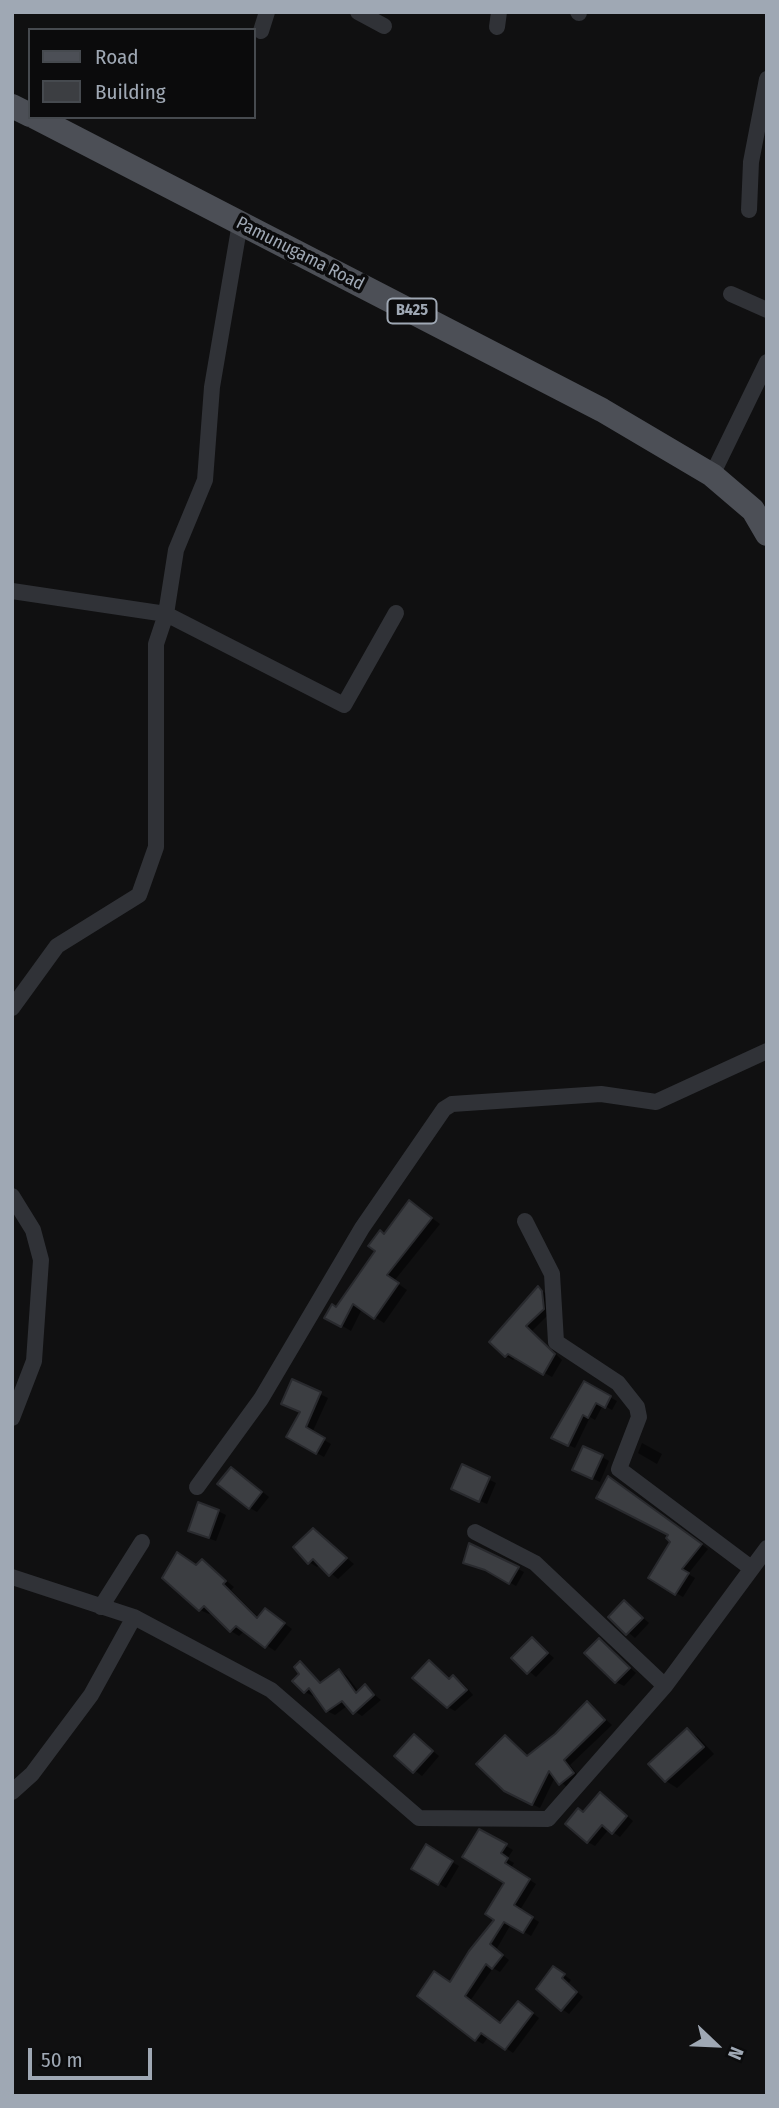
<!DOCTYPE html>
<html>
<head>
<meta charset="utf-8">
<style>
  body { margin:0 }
  #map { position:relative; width:779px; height:2108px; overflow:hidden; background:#101011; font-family:"Fira Sans Condensed",sans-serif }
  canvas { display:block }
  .frame { position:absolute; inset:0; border:14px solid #9fa8b4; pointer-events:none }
  .legend { position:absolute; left:28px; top:28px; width:228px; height:91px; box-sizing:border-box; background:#0b0b0c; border:2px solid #464a4f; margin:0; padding:9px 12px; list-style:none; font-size:21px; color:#9fa8b4 }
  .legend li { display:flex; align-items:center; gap:14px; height:35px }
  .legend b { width:35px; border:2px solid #464a4f }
  .north { position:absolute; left:681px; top:2010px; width:70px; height:70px; -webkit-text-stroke:5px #0b0b0c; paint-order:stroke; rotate:113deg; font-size:19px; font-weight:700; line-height:28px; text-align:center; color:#9fa8b4 }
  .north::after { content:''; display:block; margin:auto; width:24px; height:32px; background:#9fa8b4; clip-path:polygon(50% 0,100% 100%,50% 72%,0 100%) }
  .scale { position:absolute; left:28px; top:2048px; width:124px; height:32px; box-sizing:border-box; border:4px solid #9fa8b4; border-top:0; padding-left:9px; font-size:21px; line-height:24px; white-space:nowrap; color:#9fa8b4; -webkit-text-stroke:5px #0b0b0c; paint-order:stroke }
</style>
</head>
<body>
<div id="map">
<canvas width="779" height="2108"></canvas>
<div class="frame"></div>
<ul class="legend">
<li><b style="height:9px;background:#4c4f56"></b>Road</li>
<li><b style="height:19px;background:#3c3e42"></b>Building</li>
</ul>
<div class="north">N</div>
<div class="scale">50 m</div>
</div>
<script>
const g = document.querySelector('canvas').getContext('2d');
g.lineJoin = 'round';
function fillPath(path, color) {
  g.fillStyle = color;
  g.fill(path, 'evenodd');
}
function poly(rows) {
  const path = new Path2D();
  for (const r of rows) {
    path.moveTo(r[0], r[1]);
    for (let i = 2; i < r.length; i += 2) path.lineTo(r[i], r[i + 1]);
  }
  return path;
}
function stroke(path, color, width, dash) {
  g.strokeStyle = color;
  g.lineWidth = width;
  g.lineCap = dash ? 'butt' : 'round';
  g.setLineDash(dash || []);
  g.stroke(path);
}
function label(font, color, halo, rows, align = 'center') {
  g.font = font + ' "Fira Sans Condensed",sans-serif';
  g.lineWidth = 7;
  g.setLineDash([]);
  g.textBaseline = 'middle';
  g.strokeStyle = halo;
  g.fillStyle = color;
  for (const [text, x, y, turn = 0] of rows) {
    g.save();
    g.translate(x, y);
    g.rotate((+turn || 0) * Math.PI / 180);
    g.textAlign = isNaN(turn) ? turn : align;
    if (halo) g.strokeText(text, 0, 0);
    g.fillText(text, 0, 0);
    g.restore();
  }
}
fillPath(poly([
  [410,1202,440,1224,394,1281,407,1290,384,1323,362,1309,351,1331,327,1317,337,1309],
  [538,1288,545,1293,550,1313,532,1331,562,1360,552,1377,516,1357,513,1360,506,1356],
  [293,1381,328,1398,312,1433,331,1444,324,1457,288,1437,302,1413],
  [585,1384,617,1401,612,1410,603,1405,595,1420,590,1417,575,1448,560,1441],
  [642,1443,662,1454,657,1464,638,1453],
  [602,1457,609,1461,600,1482,581,1473],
  [463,1467,496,1483,487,1504,460,1492],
  [239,1473,269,1497,257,1512,250,1508],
  [615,1483,708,1549,688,1574,695,1578,683,1597,650,1578,673,1541,671,1535],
  [218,1511,226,1515,216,1541,197,1534],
  [313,1530,354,1564,338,1579,320,1564,317,1567,309,1562],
  [470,1546,524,1572,516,1586,493,1573,471,1566],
  [202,1561,234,1587,231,1590,259,1618,266,1610,292,1629,275,1651,245,1630,239,1636,231,1631,212,1611,209,1614,200,1610,197,1567],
  [625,1602,649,1623,635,1638,610,1617],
  [532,1639,554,1658,536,1677,514,1658],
  [599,1640,636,1673,624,1686,616,1682],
  [430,1662,451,1680,453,1677,461,1681,473,1695,455,1711,448,1707],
  [300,1664,323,1684,340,1671,347,1676,359,1692,365,1687,381,1700,362,1716,347,1706,335,1715,327,1711,315,1693,313,1696,305,1692],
  [587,1703,612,1725,570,1765,580,1778,568,1788,555,1777,540,1808,513,1795,505,1737,529,1757,556,1736],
  [687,1730,698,1737,714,1754,677,1788,666,1781],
  [414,1736,439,1756,422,1776,396,1756],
  [607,1799,633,1821,620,1837,609,1829,595,1846,588,1842,584,1814],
  [480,1831,513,1850,507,1859,514,1863,511,1868,536,1884,520,1910,539,1922,531,1936,511,1924,496,1950,509,1960,500,1972,493,1968,470,2001,501,2025,525,2007,539,2018,513,2053,489,2036,483,2044,476,2040,419,1996,451,1984,497,1919,506,1883],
  [505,1920,487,1953,484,1951],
  [426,1847,459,1866,446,1888,413,1868],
  [560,1972,571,1980,568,1984,583,1997,569,2014,562,2009]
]), '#0007');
const building = poly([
  [409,1200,432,1218,387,1275,399,1283,374,1319,353,1304,341,1327,324,1318,332,1304,336,1307,375,1251,368,1246,380,1230,384,1234,409,1200],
  [538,1286,542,1291,544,1309,526,1326,555,1354,543,1375,508,1354,505,1357,489,1342,538,1286],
  [292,1379,321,1392,306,1427,325,1438,316,1454,286,1437,300,1412,281,1404,292,1379],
  [584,1381,611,1396,605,1408,596,1403,588,1418,583,1415,568,1446,551,1438,584,1381],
  [583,1446,603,1455,592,1479,572,1470,583,1446],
  [462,1464,490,1477,479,1502,451,1489,462,1464],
  [231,1467,262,1492,249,1509,217,1484,231,1467],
  [608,1476,702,1544,682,1569,689,1573,675,1595,648,1578,670,1542,666,1538,668,1535,596,1498,608,1476],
  [198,1502,219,1510,209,1538,188,1531,198,1502],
  [313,1528,347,1558,329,1576,313,1559,308,1564,293,1547,313,1528],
  [469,1543,519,1567,509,1584,485,1570,463,1563,469,1543],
  [177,1552,196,1565,202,1559,226,1581,223,1584,257,1618,265,1608,285,1623,265,1648,236,1626,230,1632,204,1606,199,1611,162,1578,177,1552],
  [624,1600,643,1618,626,1635,608,1617,624,1600],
  [532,1637,548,1653,527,1674,511,1658,532,1637],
  [599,1638,630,1668,615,1683,584,1653,599,1638],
  [429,1660,449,1679,453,1675,467,1690,447,1708,412,1678,429,1660],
  [300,1661,320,1683,339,1669,356,1693,365,1684,374,1695,353,1714,342,1701,326,1712,309,1688,304,1693,292,1681,299,1674,294,1667,300,1661],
  [587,1701,605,1720,564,1760,574,1773,559,1785,549,1771,532,1805,504,1791,476,1764,505,1735,527,1756,555,1734,587,1701],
  [687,1728,704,1747,665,1782,648,1764,687,1728],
  [414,1734,433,1751,413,1773,394,1756,414,1734],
  [600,1792,627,1816,612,1834,602,1825,587,1843,565,1824,578,1808,583,1812,600,1792],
  [479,1829,507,1844,501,1853,508,1858,505,1863,530,1879,514,1905,533,1917,523,1933,504,1922,490,1944,503,1955,492,1969,486,1964,465,1996,500,2023,518,2001,533,2013,505,2050,481,2033,475,2041,417,1996,434,1971,450,1982,469,1951,494,1920,485,1914,504,1883,462,1857,479,1829],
  [426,1844,453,1861,438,1885,411,1869,426,1844],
  [553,1966,565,1974,562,1978,577,1992,561,2011,536,1989,553,1966]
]);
fillPath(building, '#3c3e42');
stroke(building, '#292a2e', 2);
stroke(poly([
  [358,12,384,26],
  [578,12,579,13],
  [497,27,499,12],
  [261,31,267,12],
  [749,210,751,162,767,79],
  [731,294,767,310],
  [712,475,767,362],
  [12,591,166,614,344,705,396,613],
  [12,1008,57,946,139,895,156,847,156,644,166,614,176,550,205,480,212,387,240,223],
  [12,1196,33,1230,41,1260,34,1361,12,1418],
  [525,1221,552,1274,556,1342,618,1383,637,1407,639,1417,619,1469,751,1568],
  [197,1487,261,1399,362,1228,444,1109,452,1104,601,1094,656,1102,767,1051],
  [475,1532,535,1563,665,1686],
  [12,1577,134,1617,271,1690,419,1818,548,1819,665,1686,767,1548],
  [101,1607,142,1542],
  [12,1792,32,1774,91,1695,134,1617]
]), '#303237', 16);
stroke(poly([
  [12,106,30,115],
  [35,117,602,410,712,475,753,510,767,534]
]), '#4c4f56', 24);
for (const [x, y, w] of [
  [412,311,49]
]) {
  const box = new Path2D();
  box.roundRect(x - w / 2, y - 12.5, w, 25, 5);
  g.fillStyle = '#0b0b0c';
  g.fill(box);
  stroke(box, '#9fa8b4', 2);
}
label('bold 16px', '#9fa8b4', null, [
  ["B425",412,311]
]);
label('18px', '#9fa8b4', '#0b0b0c', [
  ["Pamunugama Road",300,254,27]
]);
</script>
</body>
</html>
